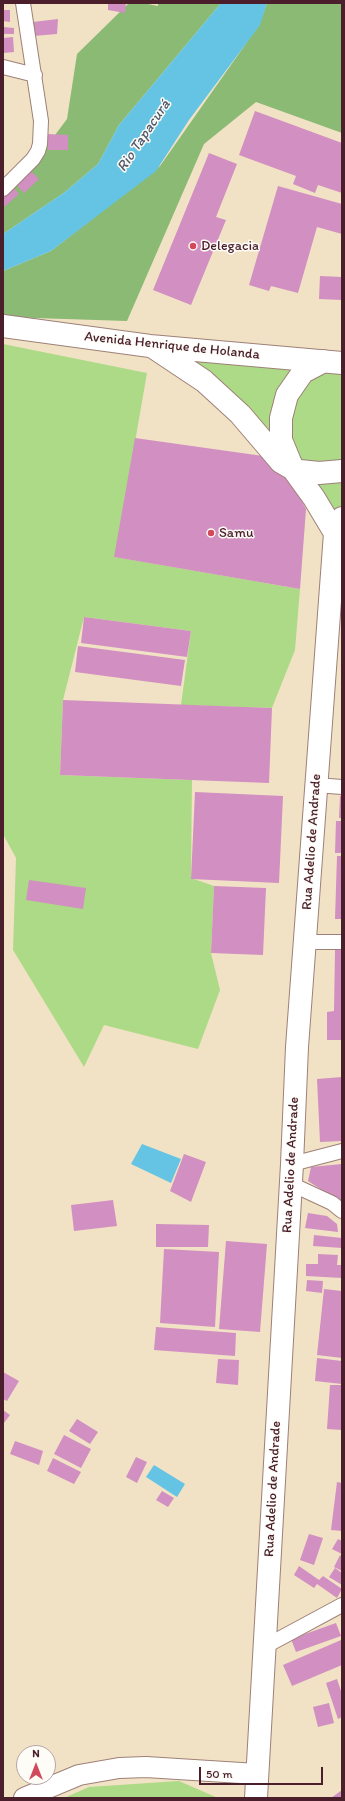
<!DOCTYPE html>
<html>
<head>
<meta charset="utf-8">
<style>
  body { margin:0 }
  #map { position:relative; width:345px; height:1801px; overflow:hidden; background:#f1e2c5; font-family:Itim,sans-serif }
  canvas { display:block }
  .frame { position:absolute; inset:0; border:4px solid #4a1f2b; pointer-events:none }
  .north { position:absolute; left:16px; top:1745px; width:40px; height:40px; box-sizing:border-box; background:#fdfcf7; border:1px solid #b5a4a5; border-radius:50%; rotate:0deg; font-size:11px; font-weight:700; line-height:16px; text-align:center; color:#4a1f2b }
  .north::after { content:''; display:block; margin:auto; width:14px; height:18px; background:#d1495b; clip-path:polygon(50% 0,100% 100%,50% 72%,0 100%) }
  .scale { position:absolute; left:199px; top:1767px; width:124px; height:18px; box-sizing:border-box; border:2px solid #4a1f2b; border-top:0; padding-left:5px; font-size:12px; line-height:14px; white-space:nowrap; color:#4a1f2b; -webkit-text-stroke:3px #fdfcf7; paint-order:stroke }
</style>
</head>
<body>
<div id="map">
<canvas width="345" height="1801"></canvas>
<div class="frame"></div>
<div class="north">N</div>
<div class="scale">50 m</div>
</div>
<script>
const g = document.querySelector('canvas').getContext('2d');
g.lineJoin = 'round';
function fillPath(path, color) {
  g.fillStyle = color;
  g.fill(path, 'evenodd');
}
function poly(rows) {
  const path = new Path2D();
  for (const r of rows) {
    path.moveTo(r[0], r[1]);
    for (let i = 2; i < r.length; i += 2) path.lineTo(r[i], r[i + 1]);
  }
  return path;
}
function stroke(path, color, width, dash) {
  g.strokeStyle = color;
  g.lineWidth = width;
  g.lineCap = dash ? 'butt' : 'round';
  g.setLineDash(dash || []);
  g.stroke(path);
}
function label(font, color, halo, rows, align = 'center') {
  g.font = font + ' Itim,sans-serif';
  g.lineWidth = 3;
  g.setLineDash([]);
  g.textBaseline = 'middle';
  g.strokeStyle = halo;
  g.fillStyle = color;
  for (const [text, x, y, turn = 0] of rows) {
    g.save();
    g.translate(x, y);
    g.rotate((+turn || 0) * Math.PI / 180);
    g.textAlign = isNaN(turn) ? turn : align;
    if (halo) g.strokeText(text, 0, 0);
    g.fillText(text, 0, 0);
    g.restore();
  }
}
fillPath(poly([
  [3,344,147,373,115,557,300,589,295,650,272,708,181,705,191,631,84,617,63,700,60,775,192,780,191,878,214,886,211,953,220,990,198,1049,104,1025,84,1067,13,950,16,858,3,834],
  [182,352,312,364,283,387,282,452],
  [342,369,342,467,331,468,298,459,287,430,287,415,311,374],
  [342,474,342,512,334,524,301,475],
  [179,1781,218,1798,64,1798,89,1787]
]), '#adda87');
fillPath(poly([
  [129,3,143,3,158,6,158,3,221,3,119,125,98,164,65,192,3,234,3,194,40,155,67,119,77,54],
  [267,3,342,3,342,133,256,102,204,144,127,321,3,317,3,271,51,251,160,166,259,25]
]), '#8aba74');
fillPath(poly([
  [221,3,267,3,260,25,189,120,156,171,51,251,3,271,3,234,65,192,98,164,119,125],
  [142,1144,181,1159,171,1183,131,1164],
  [154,1465,185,1484,177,1497,146,1477]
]), '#65c4e4');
fillPath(poly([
  [108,3,126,3,125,13,108,10],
  [3,10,10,10,10,22,3,21],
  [58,19,57,34,33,36,33,22],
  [3,27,14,28,14,34,3,34],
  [13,37,14,52,3,53,3,38],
  [255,111,342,143,342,193,318,185,315,193,293,184,296,176,239,155],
  [48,134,68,135,68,150,48,150],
  [209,153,237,164,216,217,226,220,191,305,153,290],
  [29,169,39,179,24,193,15,183],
  [11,185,19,194,3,208,3,193],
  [278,186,342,204,342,234,317,227,298,293,271,286,269,291,249,285],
  [320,276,342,277,342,300,319,299],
  [135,438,270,457,296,490,306,509,300,589,114,557],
  [84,617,191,631,187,657,81,643],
  [78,646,185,660,181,686,75,672],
  [63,700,272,708,269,783,60,775],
  [195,792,283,796,279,883,191,879],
  [340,796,342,796,342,818,339,818],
  [336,821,342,821,342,853,335,853],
  [337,856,342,856,342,919,335,919],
  [29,880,86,888,83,909,26,900],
  [214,886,266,888,263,955,211,953],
  [335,950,342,950,342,1040,327,1040,327,1012,334,1011],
  [342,1077,342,1141,320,1142,317,1079],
  [184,1154,206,1162,191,1202,170,1191],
  [342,1164,342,1203,308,1181,311,1167],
  [113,1200,117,1226,74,1231,71,1205],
  [308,1213,327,1216,337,1224,338,1232,305,1228],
  [156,1224,209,1225,208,1247,156,1247],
  [314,1235,342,1238,342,1248,313,1246],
  [226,1241,267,1244,260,1332,219,1329],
  [164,1249,219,1252,215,1327,160,1323],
  [318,1254,338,1255,337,1265,342,1265,342,1278,306,1276,306,1264,318,1264],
  [307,1280,323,1281,322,1293,306,1291],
  [324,1289,342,1291,342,1358,317,1355],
  [156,1327,236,1333,235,1356,154,1350],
  [317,1358,342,1361,342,1384,315,1381],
  [218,1359,239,1360,238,1385,216,1383],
  [3,1372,19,1381,7,1401,3,1399],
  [330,1385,342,1385,342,1430,327,1429],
  [3,1410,10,1415,4,1423,3,1421],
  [77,1419,98,1432,90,1444,69,1431],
  [64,1435,91,1449,81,1468,54,1454],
  [15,1441,43,1451,39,1465,10,1454],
  [136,1457,147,1462,137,1483,126,1477],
  [53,1458,81,1472,74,1484,47,1471],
  [337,1482,342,1483,342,1531,331,1530],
  [162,1491,174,1498,168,1507,156,1500],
  [309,1534,323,1538,314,1565,300,1560],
  [338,1539,342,1541,342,1554,332,1549],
  [340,1555,342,1557,342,1571,334,1567],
  [299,1566,319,1580,323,1576,342,1589,337,1598,317,1584,314,1588,294,1575],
  [335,1568,342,1573,342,1585,329,1577],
  [336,1623,341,1636,296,1652,291,1639],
  [341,1640,342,1665,292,1686,283,1665],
  [337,1679,342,1694,342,1717,338,1719,326,1683],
  [329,1703,334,1723,318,1727,313,1707],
  [342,1790,342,1798,331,1798]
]), '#d28fc1');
const street = poly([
  [3,67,35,75],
  [3,189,33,159,38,151,40,144,41,121,23,3],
  [316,785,342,787],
  [305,942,342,942],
  [292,1164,342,1151],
  [291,1184,332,1203,342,1211],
  [264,1647,342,1605]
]);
const secondary = poly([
  [24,1798,79,1775,119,1768,146,1767,257,1774]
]);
const primary = poly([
  [3,326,150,346,342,363],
  [153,347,204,381,240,414,281,462,293,469,300,471,319,473,342,471],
  [324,361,303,372,287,395,281,418,281,440,293,469,314,498,335,533],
  [256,1798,292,1164,297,1047,335,533,342,518]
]);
stroke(street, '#9e8078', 16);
stroke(secondary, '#9e8078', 22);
stroke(primary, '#9e8078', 24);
stroke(street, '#fff', 14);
stroke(secondary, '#fff', 20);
stroke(primary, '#fff', 22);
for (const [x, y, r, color] of [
  [193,246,4,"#d1495b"],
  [211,533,4,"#d1495b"]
]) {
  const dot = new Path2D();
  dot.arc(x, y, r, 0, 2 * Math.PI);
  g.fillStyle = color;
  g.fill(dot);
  stroke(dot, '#fdfcf7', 1.5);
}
label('14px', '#4a1f2b', '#fdfcf7', [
  ["Delegacia",201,246],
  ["Samu",219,533]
], 'left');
label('14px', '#4a1f2b', '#fdfcf7', [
  ["Avenida Henrique de Holanda",172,346,6],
  ["Rua Adelio de Andrade",312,842,-86],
  ["Rua Adelio de Andrade",291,1165,-87],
  ["Rua Adelio de Andrade",273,1489,-87]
]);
label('italic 15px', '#53596c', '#fdfcf7', [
  ["Rio Tapacurá",144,136,-56]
]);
</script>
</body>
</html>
